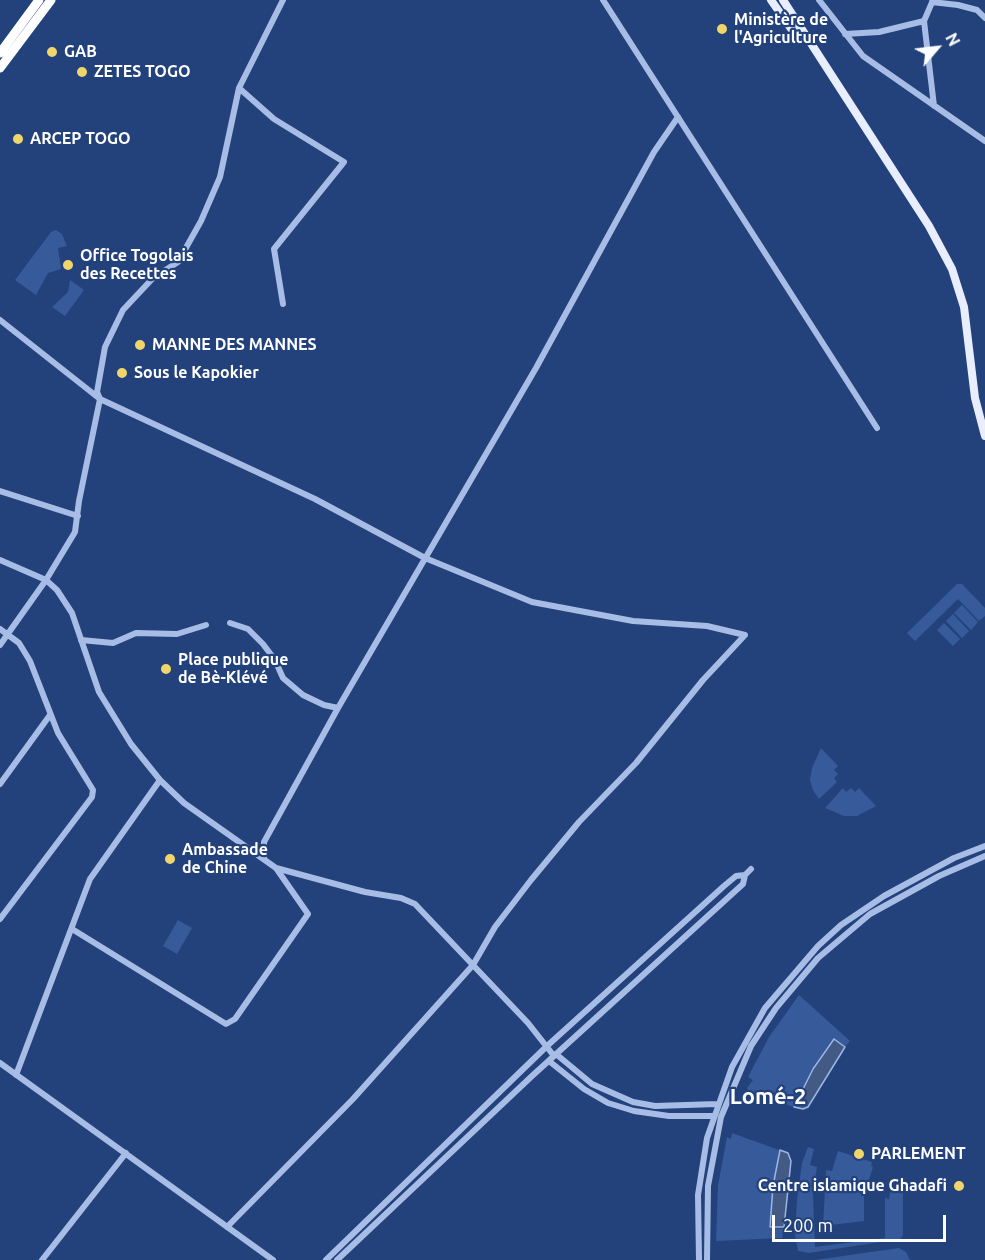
<!DOCTYPE html>
<html>
<head>
<meta charset="utf-8">
<style>
  body { margin:0 }
  #map { position:relative; width:985px; height:1260px; overflow:hidden; background:#23427c; font-family:Ubuntu,sans-serif }
  canvas { display:block }
  .north { position:absolute; left:907px; top:18px; width:60px; height:60px; -webkit-text-stroke:4px #23427c; paint-order:stroke; rotate:62deg; font-size:16px; font-weight:700; line-height:24px; text-align:center; color:#fff }
  .north::after { content:''; display:block; margin:auto; width:21px; height:27px; background:#fff; clip-path:polygon(50% 0,100% 100%,50% 72%,0 100%) }
  .scale { position:absolute; left:772px; top:1215px; width:174px; height:27px; box-sizing:border-box; border:3px solid #fff; border-top:0; padding-left:8px; font-size:18px; line-height:21px; white-space:nowrap; color:#fff; -webkit-text-stroke:4px #23427c; paint-order:stroke }
</style>
</head>
<body>
<div id="map">
<canvas width="985" height="1260"></canvas>
<div class="north">N</div>
<div class="scale">200 m</div>
</div>
<script>
const g = document.querySelector('canvas').getContext('2d');
g.lineJoin = 'round';
function fillPath(path, color) {
  g.fillStyle = color;
  g.fill(path, 'evenodd');
}
function poly(rows) {
  const path = new Path2D();
  for (const r of rows) {
    path.moveTo(r[0], r[1]);
    for (let i = 2; i < r.length; i += 2) path.lineTo(r[i], r[i + 1]);
  }
  return path;
}
function stroke(path, color, width, dash) {
  g.strokeStyle = color;
  g.lineWidth = width;
  g.lineCap = dash ? 'butt' : 'round';
  g.setLineDash(dash || []);
  g.stroke(path);
}
function label(font, color, halo, rows, align = 'center') {
  g.font = font + ' Ubuntu,sans-serif';
  g.lineWidth = 4.5;
  g.setLineDash([]);
  g.textBaseline = 'middle';
  g.strokeStyle = halo;
  g.fillStyle = color;
  for (const [text, x, y, turn = 0] of rows) {
    g.save();
    g.translate(x, y);
    g.rotate((+turn || 0) * Math.PI / 180);
    g.textAlign = isNaN(turn) ? turn : align;
    if (halo) g.strokeText(text, 0, 0);
    g.fillText(text, 0, 0);
    g.restore();
  }
}
fillPath(poly([
  [56,230,62,234,67,246,58,248,61,269,48,273,36,295,15,280,51,232],
  [70,280,84,290,65,316,52,307,68,292],
  [957,584,962,584,985,608,985,616,979,621,958,599,915,641,907,633],
  [962,605,978,622,971,630,954,613],
  [953,614,969,631,962,638,946,621],
  [944,623,960,639,953,646,937,630],
  [821,748,838,766,834,770,838,774,834,778,837,782,819,799,813,790,810,780,812,768],
  [843,788,846,792,851,788,855,792,859,788,876,806,857,816,844,816,825,808],
  [178,920,192,928,177,954,163,946],
  [799,995,850,1041,845,1047,834,1039,830,1043,812,1069,794,1107,749,1093,747,1088,753,1080,748,1077,769,1037],
  [732,1133,779,1150,769,1228,784,1229,782,1238,716,1241,718,1185,727,1137,731,1139],
  [808,1147,814,1149,810,1165,817,1167,813,1194,815,1247,885,1238,885,1198,889,1199,891,1188,903,1191,903,1235,900,1239,809,1253,798,1251,795,1235,797,1199,802,1163],
  [838,1151,872,1162,871,1166,873,1167,868,1183,866,1183,864,1197,864,1221,823,1226,826,1170,832,1171],
  [899,1248,906,1252,910,1260,815,1260]
]), '#365a9a');
const water = poly([
  [834,1039,845,1047,808,1107,803,1109,794,1107,813,1069,834,1039],
  [780,1150,788,1153,791,1161,784,1227,770,1227,773,1186,780,1150]
]);
fillPath(water, '#435a85');
stroke(water, '#9bb7e6', 1.5);
stroke(poly([
  [603,0,877,428],
  [819,0,863,56,985,141],
  [933,0,924,21,934,106],
  [932,2,958,5,977,10,985,18],
  [845,34,879,32,924,21],
  [239,88,274,119,344,162,274,249,283,304],
  [0,320,100,399,315,499,425,558,532,602,633,621,707,626,745,635,703,680,636,763,579,822,531,880,495,927,473,965,353,1099,227,1227],
  [0,491,78,516],
  [0,560,46,580,57,590,72,613,99,692,131,744,160,780,184,803,276,868,308,914,235,1019,226,1024,72,929],
  [230,623,248,629,263,644,275,660,283,678,303,695,324,705,338,708],
  [0,629,19,643,30,661,58,733,93,790,92,797,0,919],
  [81,640,113,643,136,633,177,634,206,625],
  [0,645,46,580,75,532,79,501,100,399,97,392,105,347,123,310,153,278,178,262,201,221,220,177,239,88,283,0],
  [0,784,50,715],
  [264,859,264,842,338,708,536,368,654,152,678,117],
  [276,868,365,892,401,898,415,904,528,1023,554,1056],
  [556,1054,592,1084,633,1102,655,1106,717,1104],
  [549,1061,584,1089,608,1103,634,1111,669,1116,713,1116],
  [0,1063,273,1260],
  [16,1075,90,879,160,780],
  [42,1260,126,1153],
  [326,1260,547,1046,724,886,736,876,745,875],
  [337,1260,532,1076,732,894,743,884,745,875,751,869],
  [699,1260,698,1195,707,1138,732,1067,765,1008,818,946,841,925,884,896,954,858,985,846],
  [707,1260,708,1186,721,1117,751,1046,776,1008,818,958,870,914,939,876,985,856]
]), '#a7bde6', 6);
stroke(poly([
  [771,0,792,30,806,38],
  [783,0,929,226,952,269,964,307,975,398,985,436]
]), '#e8eefd', 8);
stroke(poly([
  [0,53,39,0],
  [0,68,51,0]
]), '#fff', 9);
for (const [x, y, r, color] of [
  [722,29,6,"#f0d66a"],
  [52,52,6,"#f0d66a"],
  [82,72,6,"#f0d66a"],
  [18,139,6,"#f0d66a"],
  [68,265,6,"#f0d66a"],
  [140,345,6,"#f0d66a"],
  [122,373,6,"#f0d66a"],
  [166,669,6,"#f0d66a"],
  [170,859,6,"#f0d66a"],
  [859,1154,6,"#f0d66a"],
  [959,1186,6,"#f0d66a"]
]) {
  const dot = new Path2D();
  dot.arc(x, y, r, 0, 2 * Math.PI);
  g.fillStyle = color;
  g.fill(dot);
  stroke(dot, '#23427c', 2);
}
label('bold 16px', '#fff', '#23427c', [
  ["Ministère de",734,20],
  ["l'Agriculture",734,38],
  ["GAB",64,52],
  ["ZETES TOGO",94,72],
  ["ARCEP TOGO",30,139],
  ["Office Togolais",80,256],
  ["des Recettes",80,274],
  ["MANNE DES MANNES",152,345],
  ["Sous le Kapokier",134,373],
  ["Place publique",178,660],
  ["de Bè-Klévé",178,678],
  ["Ambassade",182,850],
  ["de Chine",182,868],
  ["PARLEMENT",871,1154],
  ["Centre islamique Ghadafi",947,1186,"right"]
], 'left');
label('bold 22px', '#fff', '#23427c', [
  ["Lomé-2",768,1097]
]);
</script>
</body>
</html>
